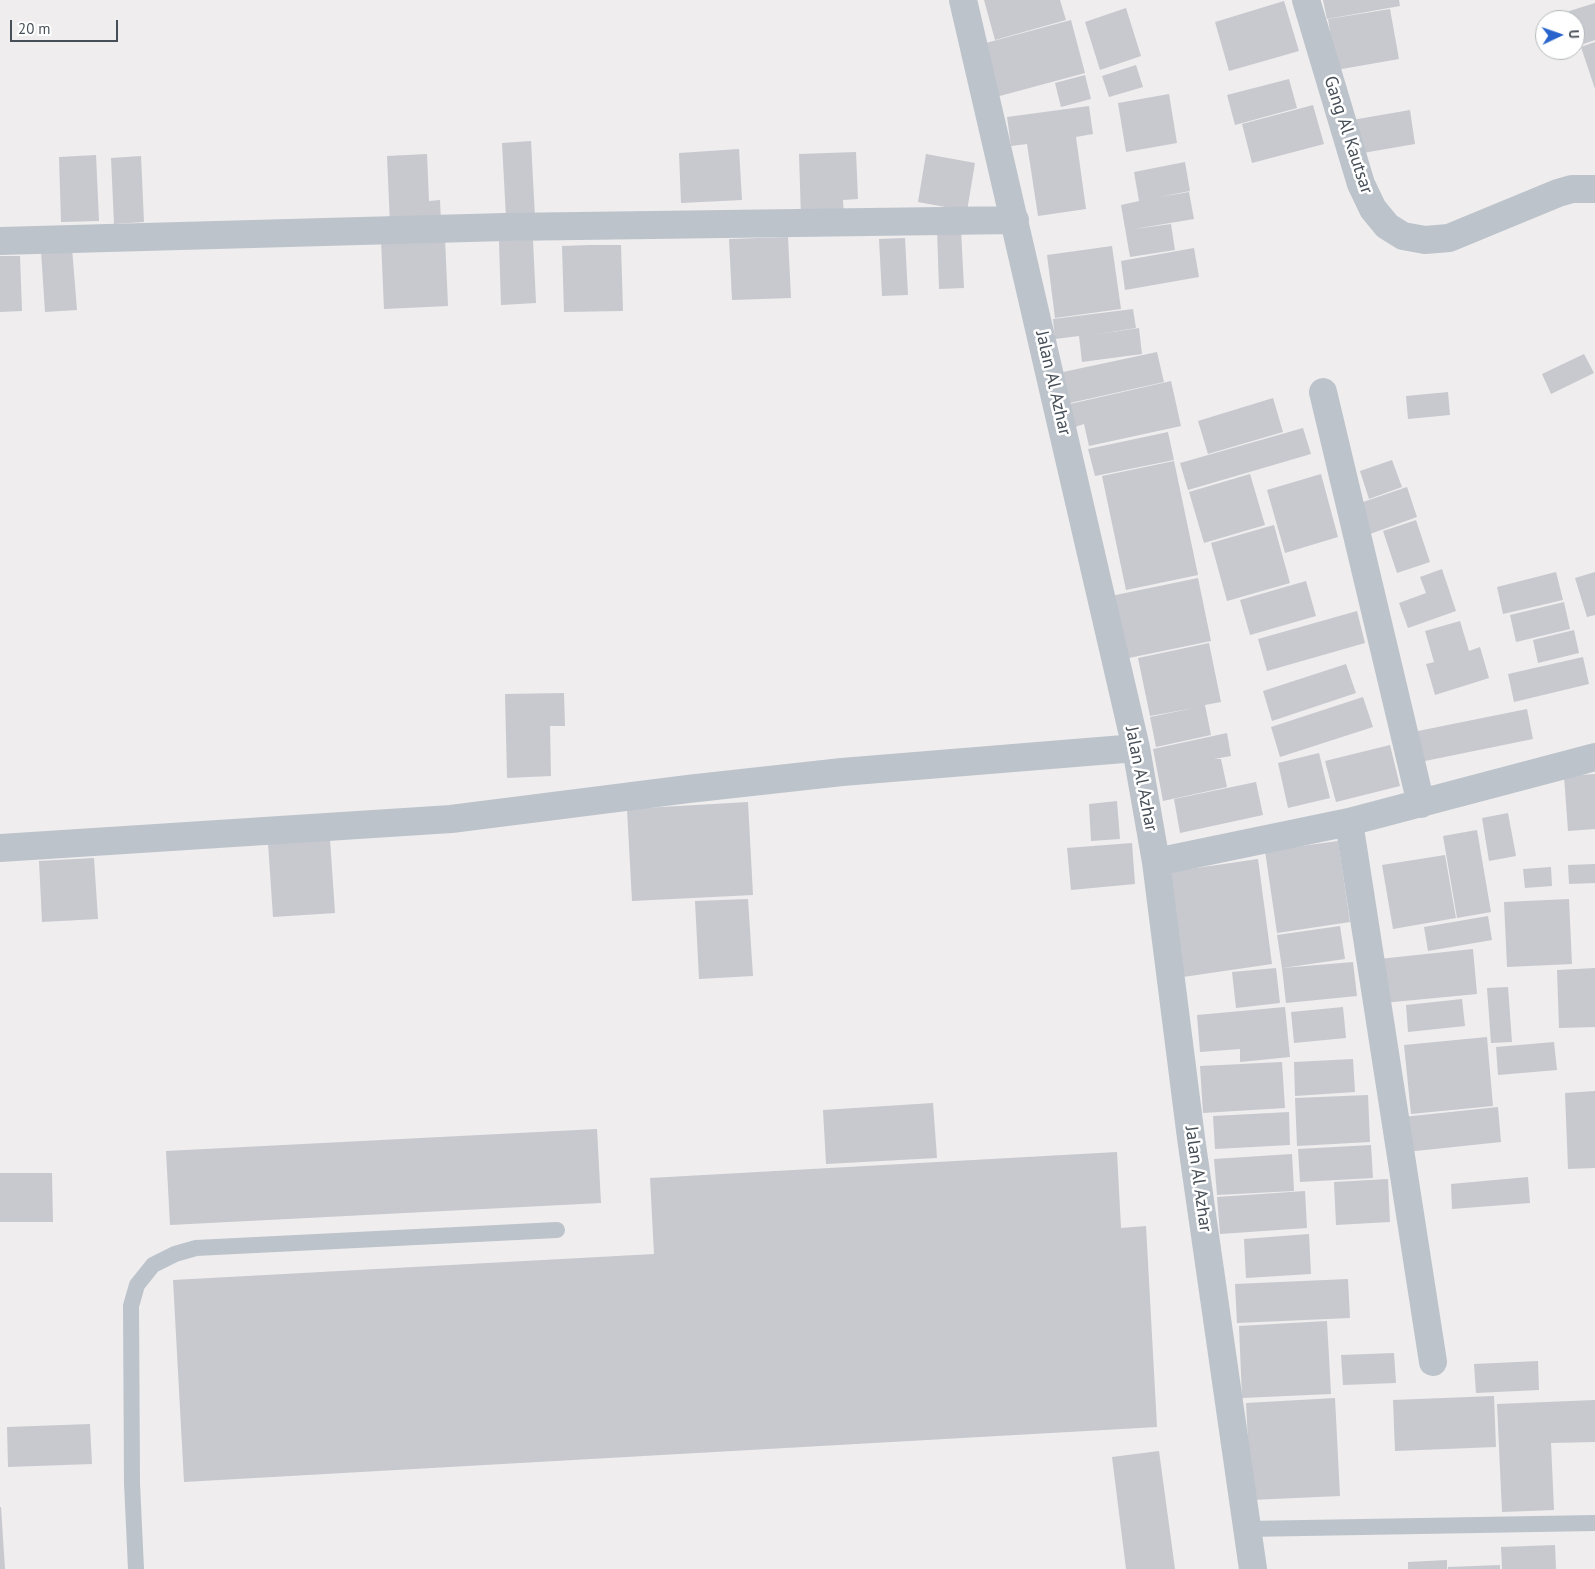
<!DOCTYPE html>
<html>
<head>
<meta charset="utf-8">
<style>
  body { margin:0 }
  #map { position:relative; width:1595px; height:1569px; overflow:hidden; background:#efeded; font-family:"PT Sans",sans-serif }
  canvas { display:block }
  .north { position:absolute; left:1535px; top:10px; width:50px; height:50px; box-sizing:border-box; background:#fff; border:1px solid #b5b9bc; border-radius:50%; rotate:87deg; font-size:14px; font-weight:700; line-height:20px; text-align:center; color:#474f58 }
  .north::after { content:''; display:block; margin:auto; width:18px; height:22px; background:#2964cd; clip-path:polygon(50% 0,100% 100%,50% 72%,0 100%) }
  .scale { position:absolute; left:10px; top:20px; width:108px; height:22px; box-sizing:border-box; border:2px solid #474f58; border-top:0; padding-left:6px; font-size:15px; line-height:18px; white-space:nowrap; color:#474f58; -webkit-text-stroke:4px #fff; paint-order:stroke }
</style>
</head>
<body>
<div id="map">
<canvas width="1595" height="1569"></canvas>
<div class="north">U</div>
<div class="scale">20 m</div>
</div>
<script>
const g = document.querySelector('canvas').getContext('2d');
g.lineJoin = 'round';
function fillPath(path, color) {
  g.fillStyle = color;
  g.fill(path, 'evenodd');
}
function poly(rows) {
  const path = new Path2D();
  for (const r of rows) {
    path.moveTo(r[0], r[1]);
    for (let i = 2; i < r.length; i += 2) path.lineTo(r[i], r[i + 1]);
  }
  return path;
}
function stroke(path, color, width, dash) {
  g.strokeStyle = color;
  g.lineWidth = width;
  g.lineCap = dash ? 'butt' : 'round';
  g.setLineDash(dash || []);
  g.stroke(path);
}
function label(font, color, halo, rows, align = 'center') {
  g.font = font + ' "PT Sans",sans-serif';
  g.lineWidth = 5;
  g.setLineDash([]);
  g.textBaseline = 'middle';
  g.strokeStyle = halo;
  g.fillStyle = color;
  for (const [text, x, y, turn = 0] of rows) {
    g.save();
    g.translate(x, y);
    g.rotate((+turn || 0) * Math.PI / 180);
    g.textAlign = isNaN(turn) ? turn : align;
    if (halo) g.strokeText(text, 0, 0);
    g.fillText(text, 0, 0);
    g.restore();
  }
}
fillPath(poly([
  [984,0,1060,0,1066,20,995,40],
  [1323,0,1399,0,1400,6,1327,19],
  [1284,1,1299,51,1229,71,1215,22],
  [1595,3,1595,40,1575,47,1575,20,1565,20,1563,13],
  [1126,8,1141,56,1100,70,1085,22],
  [1390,9,1399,59,1336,70,1328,19],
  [1071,20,1085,73,996,97,982,44],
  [1595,42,1595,89,1581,47],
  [1136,65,1143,87,1109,97,1102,76],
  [1085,75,1091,99,1061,107,1055,83],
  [1289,79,1297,108,1235,125,1227,95],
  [1169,94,1177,143,1126,152,1118,103],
  [1313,105,1324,144,1252,163,1242,124],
  [1089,106,1093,134,1076,137,1086,209,1038,216,1027,144,1011,146,1007,117],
  [1410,110,1415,144,1357,154,1352,120],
  [531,141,535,217,506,218,502,143],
  [739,149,742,200,681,203,679,153],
  [856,152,858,199,843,200,844,217,801,218,799,154],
  [427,154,429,201,440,200,441,222,390,225,387,156],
  [926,154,975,163,967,211,918,202],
  [96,155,99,221,61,222,59,157],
  [141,156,144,222,114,224,111,158],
  [1185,162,1190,191,1159,197,1189,192,1194,219,1134,229,1171,224,1175,250,1130,257,1121,205,1139,201,1134,172],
  [961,229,964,288,939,289,937,230],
  [788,237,791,298,732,300,729,239],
  [445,238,448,306,384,309,381,240],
  [905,238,908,295,882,296,879,239],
  [533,240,536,303,501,305,499,241],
  [590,245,621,245,623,311,564,312,562,246],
  [1112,246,1121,309,1055,318,1047,255],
  [72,248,77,310,45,312,41,251],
  [1194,248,1199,277,1125,290,1121,261],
  [0,256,20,256,22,311,0,312],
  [1133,309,1136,328,1093,335,1139,328,1142,354,1082,362,1079,336,1055,339,1053,319],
  [1157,352,1164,382,1070,403,1063,372],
  [1584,354,1594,373,1551,394,1542,374],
  [1171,381,1181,426,1089,446,1084,424,1075,427,1070,404],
  [1448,392,1450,415,1408,419,1406,396],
  [1273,398,1283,432,1208,454,1198,421],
  [1303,428,1311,454,1188,490,1180,463],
  [1168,432,1174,460,1095,476,1088,449],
  [1392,460,1402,487,1369,499,1360,471],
  [1174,461,1198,575,1126,590,1102,476],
  [1250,474,1265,525,1204,543,1189,492],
  [1321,474,1338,537,1285,553,1267,490],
  [1407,487,1417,517,1370,534,1360,503],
  [1416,520,1430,562,1397,573,1383,531],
  [1274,525,1290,583,1227,601,1211,543],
  [1442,569,1456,611,1408,628,1399,603,1426,593,1420,577],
  [1556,572,1563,600,1503,614,1497,587],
  [1595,572,1595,615,1587,617,1575,578],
  [1198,578,1211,641,1124,659,1111,596],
  [1306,581,1316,616,1250,635,1240,600],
  [1564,602,1570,629,1516,642,1510,615],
  [1357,611,1365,643,1267,671,1258,639],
  [1460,621,1469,651,1480,647,1489,678,1435,695,1426,664,1434,662,1425,631],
  [1574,630,1579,653,1538,663,1533,640],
  [1209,643,1221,702,1205,705,1211,735,1156,747,1150,717,1194,708,1150,716,1138,658],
  [1583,657,1589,684,1514,702,1508,674],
  [1346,664,1356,693,1272,721,1263,691],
  [564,693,565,726,550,726,551,776,507,778,505,694],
  [1363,697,1373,727,1280,757,1271,727],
  [1527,709,1533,739,1420,762,1413,732],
  [1227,733,1231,756,1214,759,1221,759,1227,787,1163,801,1153,749],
  [1390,745,1400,786,1336,802,1325,761],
  [1319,753,1330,798,1288,808,1278,763],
  [1595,774,1595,829,1568,831,1564,776],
  [1256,782,1263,815,1180,833,1174,799],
  [1117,801,1120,839,1091,841,1089,804],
  [748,802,753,895,632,901,627,809],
  [1508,813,1516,856,1489,861,1482,818],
  [1477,830,1491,912,1457,918,1443,836],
  [330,839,335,913,273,917,268,843],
  [1338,841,1350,922,1277,933,1265,851],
  [1132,843,1135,884,1071,890,1067,848],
  [1445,855,1456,918,1393,929,1382,865],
  [94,858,98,919,42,922,39,861],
  [1258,859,1272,964,1183,977,1169,872],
  [1595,864,1595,883,1569,884,1568,865],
  [1551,867,1552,886,1525,888,1523,869],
  [748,899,753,976,699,979,695,901],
  [1569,899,1572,964,1507,967,1504,902],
  [1488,916,1492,940,1428,951,1424,927],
  [1340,926,1345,959,1282,968,1277,935],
  [1473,949,1477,994,1383,1003,1379,959],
  [1353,962,1357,996,1286,1003,1282,968],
  [1276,968,1280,1003,1236,1008,1232,972],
  [1595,968,1595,1027,1559,1028,1557,970],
  [1508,987,1512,1042,1491,1043,1487,988],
  [1462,999,1465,1026,1408,1032,1406,1005],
  [1285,1007,1290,1057,1240,1062,1240,1049,1200,1052,1197,1015],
  [1343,1007,1346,1038,1294,1043,1291,1012],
  [1487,1037,1493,1106,1411,1114,1404,1045],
  [1554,1042,1557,1070,1498,1075,1496,1047],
  [1353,1059,1355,1092,1295,1096,1294,1062],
  [1282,1062,1285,1108,1203,1113,1200,1066],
  [1595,1091,1595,1168,1568,1169,1565,1093],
  [1368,1095,1370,1142,1297,1146,1295,1098],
  [933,1103,937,1158,826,1164,823,1110],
  [1498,1107,1501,1142,1406,1152,1403,1117],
  [1289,1112,1290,1145,1215,1149,1213,1116],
  [597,1129,601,1203,170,1225,166,1151],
  [1371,1145,1373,1178,1300,1182,1298,1149],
  [1117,1152,1121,1228,1146,1226,1157,1427,184,1482,173,1280,654,1254,650,1178],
  [1292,1154,1294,1191,1217,1195,1214,1159],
  [0,1173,52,1173,53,1222,0,1222],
  [1528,1177,1530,1203,1452,1209,1451,1184],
  [1388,1179,1390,1222,1336,1225,1334,1182],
  [1305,1191,1307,1228,1220,1234,1217,1197],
  [1309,1234,1311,1274,1246,1278,1244,1239],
  [1348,1279,1350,1318,1237,1323,1235,1284],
  [1327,1321,1331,1394,1242,1398,1239,1326],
  [1394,1353,1396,1383,1343,1385,1341,1355],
  [1538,1361,1539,1390,1476,1393,1474,1364],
  [1494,1396,1496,1447,1395,1451,1393,1400],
  [1335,1398,1340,1496,1251,1500,1246,1403],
  [1595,1400,1595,1442,1551,1443,1554,1510,1502,1512,1497,1404],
  [90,1424,92,1464,8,1467,7,1427],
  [1159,1451,1175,1569,1126,1569,1112,1457],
  [0,1507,1,1507,5,1569,0,1569],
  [1555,1545,1556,1569,1502,1569,1501,1547],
  [1447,1560,1447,1569,1408,1569,1408,1562],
  [1500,1565,1500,1569,1448,1569,1448,1567]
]), '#c7c9cf');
stroke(poly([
  [1246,1529,1595,1523],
  [136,1569,132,1483,131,1306,137,1285,153,1265,175,1254,196,1248,557,1230]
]), '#bcc3cb', 16);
stroke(poly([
  [963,0,1136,748,1156,862,1191,1138,1253,1569],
  [1306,0,1361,184,1373,209,1387,226,1403,236,1425,240,1449,238,1558,193,1572,189,1595,189],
  [0,241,505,227,1015,220],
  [1323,392,1421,804],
  [1349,822,1433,1362],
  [0,848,451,819,688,789,842,772,1136,748],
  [1156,862,1349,822,1595,757]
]), '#bcc3cb', 28);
label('18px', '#474f58', '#fff', [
  ["Gang Al Kautsar",1348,135,72],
  ["Jalan Al Azhar",1053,383,77],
  ["Jalan Al Azhar",1141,779,79],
  ["Jalan Al Azhar",1198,1179,82]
]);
</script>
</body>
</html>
